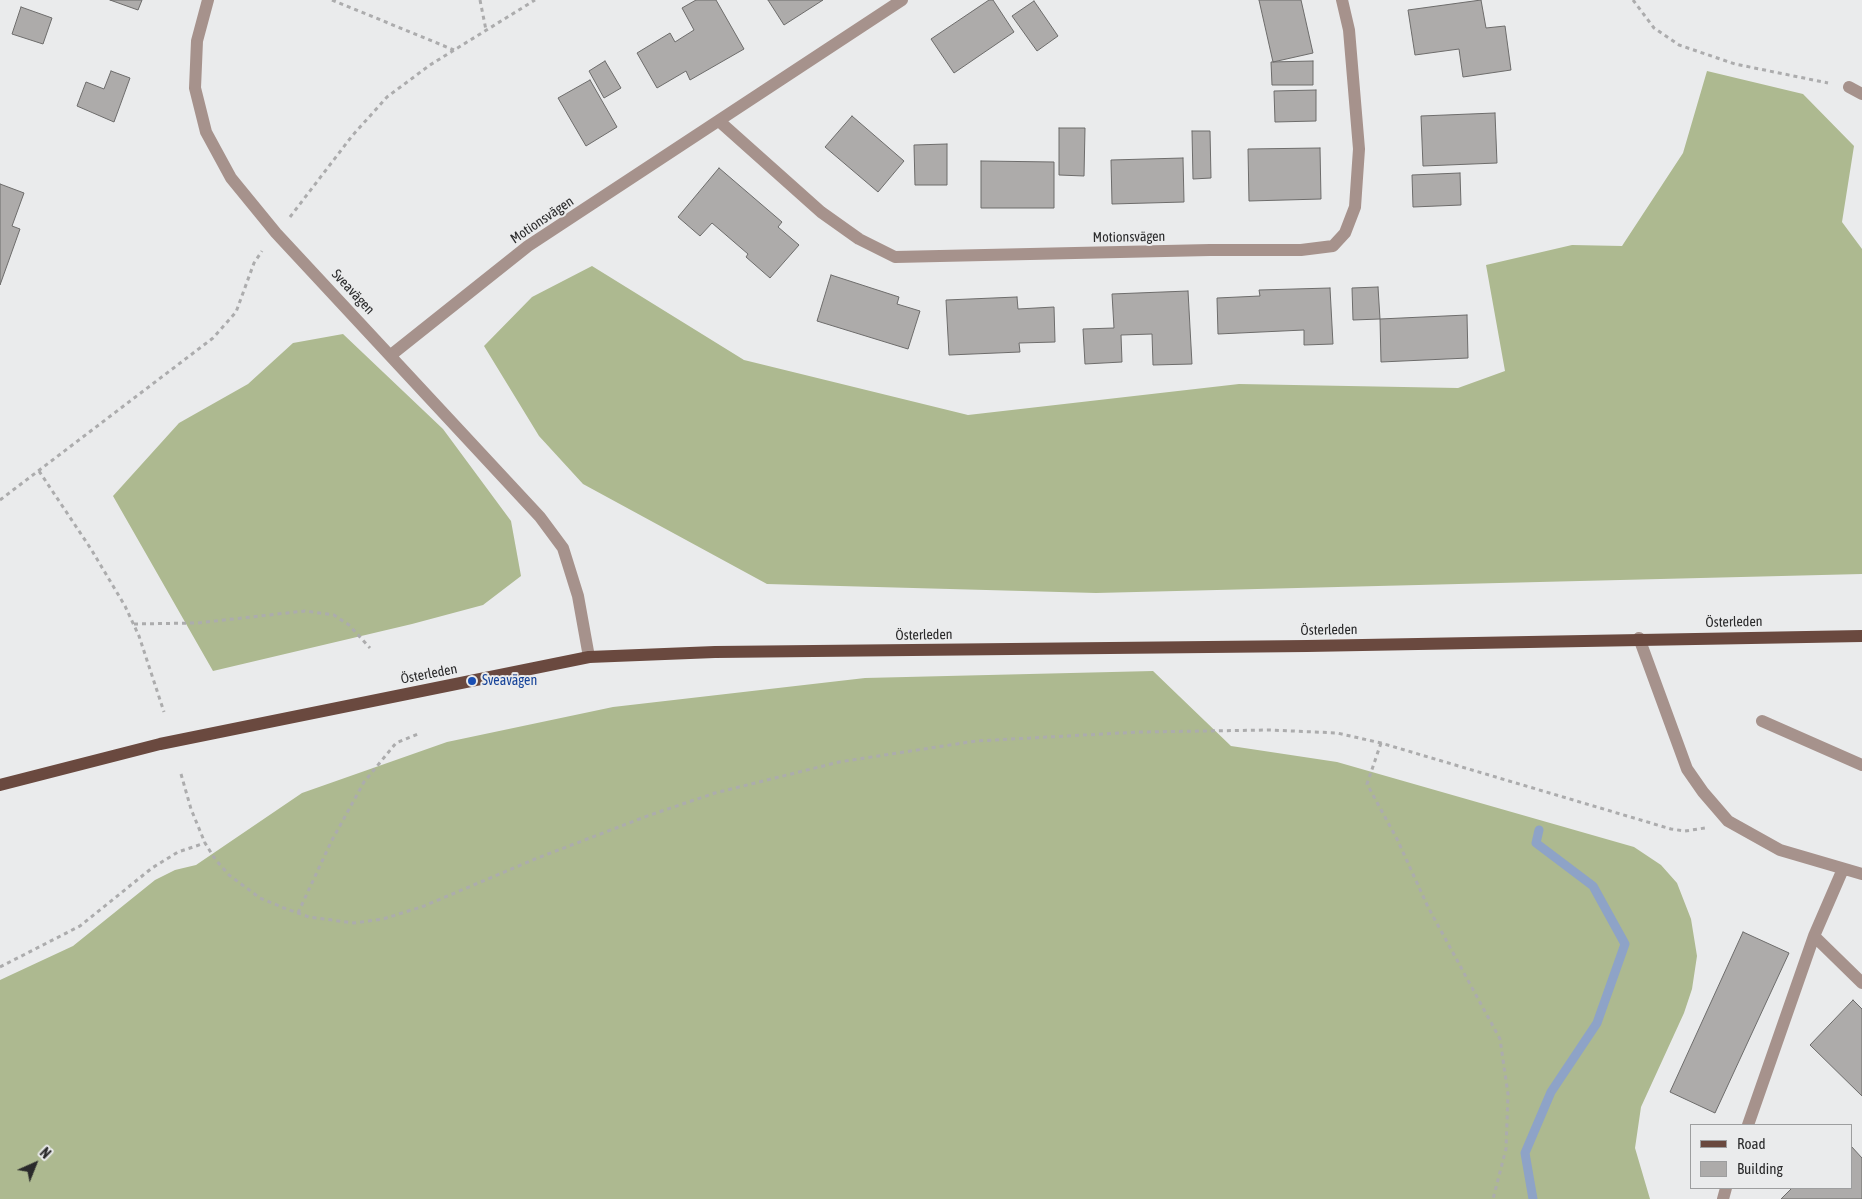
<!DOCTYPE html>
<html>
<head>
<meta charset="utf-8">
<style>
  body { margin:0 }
  #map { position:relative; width:1862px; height:1199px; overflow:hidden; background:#eaebec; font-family:"Asap Condensed",sans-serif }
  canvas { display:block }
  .legend { position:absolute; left:1690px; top:1124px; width:162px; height:65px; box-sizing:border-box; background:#eaebec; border:1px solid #9d9e9f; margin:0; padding:6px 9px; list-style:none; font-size:15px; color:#2a2a2b }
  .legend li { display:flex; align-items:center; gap:10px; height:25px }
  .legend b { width:25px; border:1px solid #9d9e9f }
  .north { position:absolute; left:10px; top:1139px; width:50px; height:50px; -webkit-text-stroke:4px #eaebec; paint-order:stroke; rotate:44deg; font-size:14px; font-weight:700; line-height:20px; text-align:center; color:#2a2a2b }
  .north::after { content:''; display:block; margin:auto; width:18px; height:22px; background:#2a2a2b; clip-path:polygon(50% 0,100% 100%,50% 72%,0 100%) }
</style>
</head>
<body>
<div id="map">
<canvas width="1862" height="1199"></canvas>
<ul class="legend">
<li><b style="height:6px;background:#6a493f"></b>Road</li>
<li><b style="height:14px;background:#adabaa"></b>Building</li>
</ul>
<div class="north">N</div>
</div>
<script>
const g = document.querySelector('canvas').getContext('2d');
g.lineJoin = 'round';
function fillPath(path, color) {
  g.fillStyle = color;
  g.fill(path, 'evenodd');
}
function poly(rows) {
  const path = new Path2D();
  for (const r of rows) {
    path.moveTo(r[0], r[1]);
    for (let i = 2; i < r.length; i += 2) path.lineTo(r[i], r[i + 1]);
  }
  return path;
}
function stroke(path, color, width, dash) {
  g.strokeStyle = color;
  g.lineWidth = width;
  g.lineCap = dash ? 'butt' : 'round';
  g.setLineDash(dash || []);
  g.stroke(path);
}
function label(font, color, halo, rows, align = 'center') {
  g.font = font + ' "Asap Condensed",sans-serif';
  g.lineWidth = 4;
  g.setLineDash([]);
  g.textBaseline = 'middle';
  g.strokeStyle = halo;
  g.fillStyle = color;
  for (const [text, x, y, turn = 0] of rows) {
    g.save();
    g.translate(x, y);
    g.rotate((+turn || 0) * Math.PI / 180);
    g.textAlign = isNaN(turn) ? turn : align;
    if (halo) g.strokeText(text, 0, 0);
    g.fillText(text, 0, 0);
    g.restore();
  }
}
fillPath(poly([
  [1707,71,1803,94,1854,146,1842,222,1862,249,1862,574,1096,593,767,584,583,484,539,436,484,346,532,297,592,266,744,360,968,415,1239,384,1458,388,1505,371,1486,265,1572,245,1622,246,1683,153],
  [343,334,443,429,511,521,521,576,483,605,412,624,213,671,113,496,179,423,248,384,293,343],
  [1153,671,1231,746,1337,762,1634,847,1661,865,1677,883,1691,919,1697,956,1692,989,1684,1013,1641,1107,1635,1148,1650,1199,0,1199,0,980,73,946,155,880,175,870,196,865,302,793,447,742,613,707,865,678]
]), '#adb990');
stroke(poly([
  [1533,1199,1525,1153,1551,1092,1597,1023,1625,944,1593,886,1536,843,1539,830]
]), '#8ea3c7', 9);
const building = poly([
  [110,0,142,0,138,10,110,0],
  [696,0,716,0,744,49,690,80,686,71,657,88,637,53,670,33,675,42,694,30,682,8,696,0],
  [768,0,823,0,784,25,768,0],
  [989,0,993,0,1014,32,954,73,931,39,989,0],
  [1259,0,1301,0,1313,53,1273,62,1259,0],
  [1481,0,1486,28,1505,26,1511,70,1463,77,1459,49,1415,55,1408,10,1481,0],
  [1034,1,1058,36,1037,51,1012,16,1034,1],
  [21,7,52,18,43,44,12,34,21,7],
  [605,61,621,88,604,98,589,71,605,61],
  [1313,61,1313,85,1272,85,1271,62,1313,61],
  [111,71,130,78,114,122,77,106,86,82,104,89,111,71],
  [590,80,617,127,586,146,558,98,590,80],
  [1316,90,1316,121,1275,122,1274,91,1316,90],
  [1495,113,1497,163,1423,166,1421,116,1495,113],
  [852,116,904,161,878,192,825,147,852,116],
  [1059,128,1085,128,1084,176,1059,175,1059,128],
  [1192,131,1210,131,1211,178,1193,179,1192,131],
  [947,144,947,185,915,185,914,145,947,144],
  [1320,148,1321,199,1249,201,1248,149,1320,148],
  [1183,158,1184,202,1112,204,1111,160,1183,158],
  [981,161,1054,162,1054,208,981,208,981,161],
  [719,168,782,222,778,227,799,245,770,278,746,257,748,254,712,223,700,236,678,217,719,168],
  [1460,173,1461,205,1413,207,1412,175,1460,173],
  [0,184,24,193,12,226,20,229,0,285,0,184],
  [831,275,899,297,897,304,920,311,908,349,817,321,831,275],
  [1378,287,1380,319,1353,320,1352,288,1378,287],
  [1330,288,1333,344,1304,345,1304,330,1218,334,1217,298,1260,296,1259,290,1330,288],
  [1188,291,1192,364,1153,365,1152,334,1121,335,1122,362,1085,364,1083,329,1114,328,1112,294,1188,291],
  [1017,297,1018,309,1054,307,1055,342,1019,343,1020,352,949,355,946,300,1017,297],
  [1467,315,1468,358,1381,362,1380,319,1467,315],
  [1743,932,1789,953,1715,1113,1670,1092,1743,932],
  [1853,1000,1862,1009,1862,1096,1810,1045,1853,1000],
  [1851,1146,1862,1158,1862,1199,1781,1199,1792,1188,1851,1188,1851,1146]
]);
fillPath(building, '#adabaa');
stroke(building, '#6d6c6b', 1);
stroke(poly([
  [332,0,454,50],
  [480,0,486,30],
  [1633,0,1654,28,1679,45,1735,64,1828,83],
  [290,217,352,136,387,97,430,65,535,0],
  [39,471,91,549,125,606,139,636,164,712],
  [0,500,213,338,236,312,254,263,262,251],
  [134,624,197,623,305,611,334,615,349,625,370,648],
  [1381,743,1367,784,1397,839,1428,907,1500,1039,1508,1094,1506,1149,1493,1199],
  [181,774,191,809,205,843,215,859,229,875,260,898,284,908,309,917,354,923,383,919,424,906,535,859,650,815,715,793,839,762,976,741,1139,732,1270,730,1337,733,1381,743,1671,829,1685,831,1705,828],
  [298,913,331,842,364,782,396,743,418,734],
  [0,967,80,926,152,868,178,852,205,843]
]), '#acacad', 3, [4, 4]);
stroke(poly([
  [208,0,197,41,195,88,206,132,231,178,276,233,540,517,563,548,578,596,589,657],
  [1849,87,1862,94],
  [719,121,821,212,859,239,895,257,1210,250,1301,250,1333,246,1345,233,1355,207,1359,149,1349,30,1342,0],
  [391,355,528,246,902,0],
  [1639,638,1687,769,1703,792,1728,821,1780,850,1862,874],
  [1762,721,1862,765],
  [1814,936,1862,983],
  [1748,1125,1814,936,1843,869],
  [1723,1199,1726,1188]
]), '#a6928c', 12);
stroke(poly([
  [0,785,160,744,589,657,715,652,1307,646,1862,636]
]), '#6a493f', 12);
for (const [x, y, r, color] of [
  [472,681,5,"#1a4fb4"]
]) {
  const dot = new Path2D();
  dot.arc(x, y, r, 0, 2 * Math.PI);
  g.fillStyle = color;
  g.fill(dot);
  stroke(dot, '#eaebec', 2);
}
label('14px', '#2a2a2b', '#eaebec', [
  ["Motionsvägen",542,220,-34],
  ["Motionsvägen",1129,237,-1],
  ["Sveavägen",353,292,47],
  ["Österleden",1734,622,-1],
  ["Österleden",1329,630,-1],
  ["Österleden",924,635,-1],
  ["Österleden",429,674,-11]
]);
label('14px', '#164399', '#eaebec', [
  ["Sveavägen",482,681]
], 'left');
</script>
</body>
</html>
